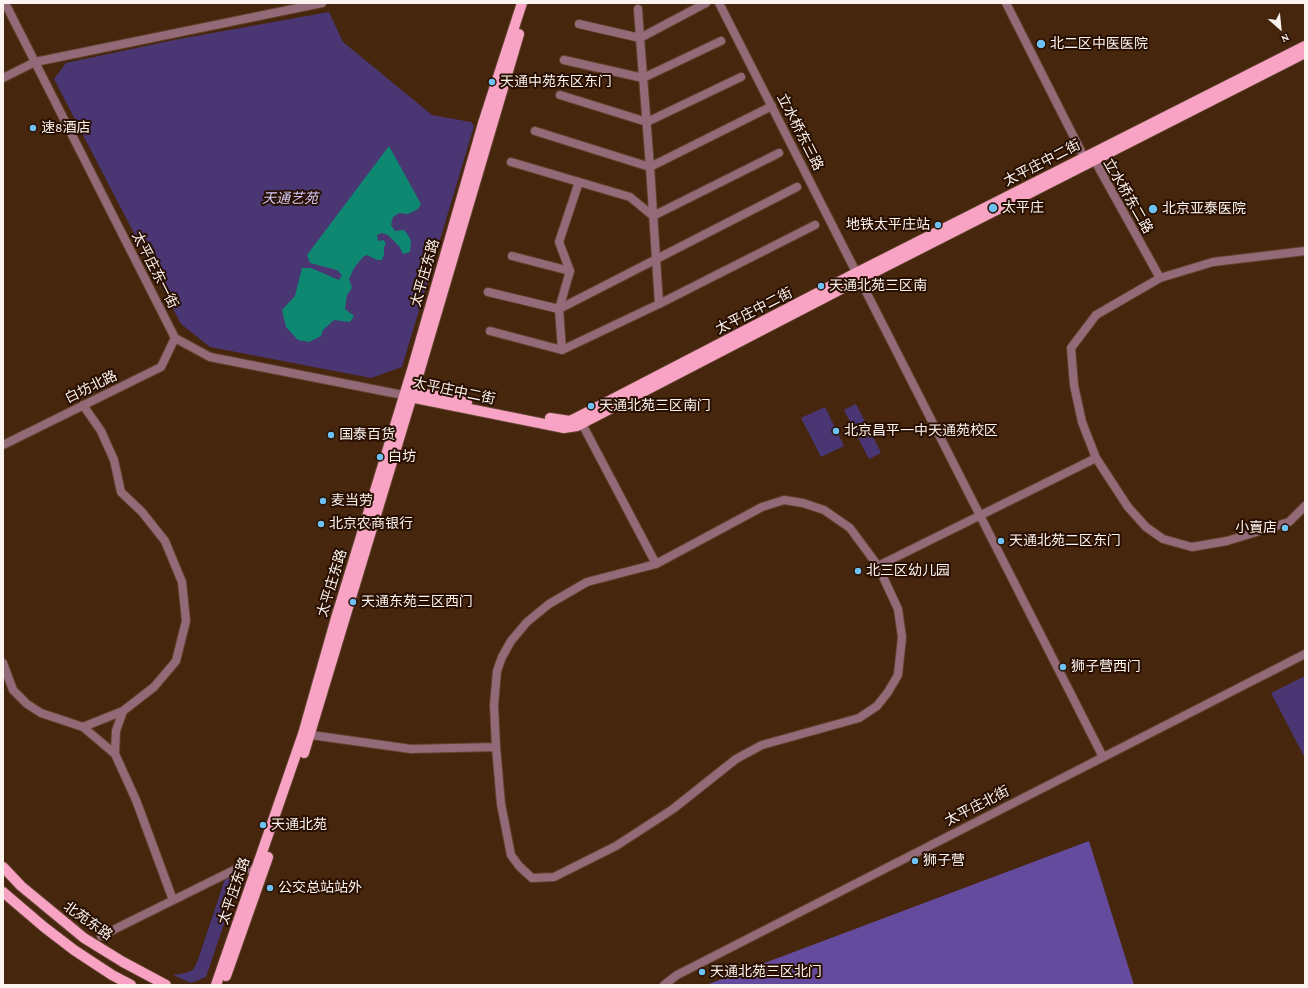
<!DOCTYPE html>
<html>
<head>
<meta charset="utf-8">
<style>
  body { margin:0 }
  #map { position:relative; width:1308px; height:988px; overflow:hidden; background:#46260d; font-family:"Crimson Pro",serif }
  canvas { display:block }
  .frame { position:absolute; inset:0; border:4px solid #fbf3ef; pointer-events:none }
  .north { position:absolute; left:1260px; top:8px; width:40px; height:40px; -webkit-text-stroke:3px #280f00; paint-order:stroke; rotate:153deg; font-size:11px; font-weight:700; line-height:16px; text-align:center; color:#fbf3ef }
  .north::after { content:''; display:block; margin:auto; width:14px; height:18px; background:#fbf3ef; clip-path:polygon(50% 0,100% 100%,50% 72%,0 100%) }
</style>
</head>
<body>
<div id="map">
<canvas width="1308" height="988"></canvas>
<div class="frame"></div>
<div class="north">N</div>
</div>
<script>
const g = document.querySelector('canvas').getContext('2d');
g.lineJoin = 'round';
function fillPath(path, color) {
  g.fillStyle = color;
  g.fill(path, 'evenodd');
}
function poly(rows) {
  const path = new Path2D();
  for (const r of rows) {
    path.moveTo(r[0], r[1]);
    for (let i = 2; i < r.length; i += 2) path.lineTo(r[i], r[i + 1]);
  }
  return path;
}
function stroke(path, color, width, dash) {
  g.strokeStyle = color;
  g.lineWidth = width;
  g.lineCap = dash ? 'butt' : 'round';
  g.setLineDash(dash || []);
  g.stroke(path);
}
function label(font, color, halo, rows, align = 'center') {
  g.font = font + ' "Crimson Pro","Noto Sans SC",serif';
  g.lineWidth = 4;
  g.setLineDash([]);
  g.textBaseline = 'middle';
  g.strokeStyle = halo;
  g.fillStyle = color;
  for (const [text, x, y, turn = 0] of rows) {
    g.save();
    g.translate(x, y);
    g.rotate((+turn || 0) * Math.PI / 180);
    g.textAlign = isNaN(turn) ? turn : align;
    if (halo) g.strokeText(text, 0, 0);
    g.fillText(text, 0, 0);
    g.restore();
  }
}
fillPath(poly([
  [329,12,343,42,432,115,471,122,474,126,402,367,371,378,210,347,181,324,54,79,66,63,174,40],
  [856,404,868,427,856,433,844,410],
  [825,407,844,446,821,457,801,418],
  [870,430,881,453,869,459,857,436],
  [1305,676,1305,758,1271,693],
  [236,877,238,882,206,977,191,983,173,975,185,973,193,970,198,960,225,879]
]), '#493673');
fillPath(poly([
  [1089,841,1134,985,706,985]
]), '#654b9d');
fillPath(poly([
  [389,146,421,204,418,209,408,214,399,213,393,217,391,225,395,231,404,230,408,235,411,241,410,252,403,254,399,246,388,235,382,233,377,235,378,241,384,240,386,245,384,246,384,254,382,260,377,260,367,255,363,257,354,268,349,279,352,288,347,295,345,309,354,316,350,322,334,320,323,330,321,336,309,342,298,340,286,327,282,310,295,296,302,268,311,268,339,280,342,275,337,270,310,263,307,255]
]), '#0f8872');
const minor = poly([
  [5,3,175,338,210,357,403,395],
  [719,3,1103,757],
  [1006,3,1084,157,1095,161,1160,278],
  [579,24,640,38,638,9],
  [564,60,643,78,721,41],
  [3,78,35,62,322,3],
  [560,95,647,122,741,77],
  [535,131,650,167,640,38,706,3],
  [511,162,630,197,653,216,779,153],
  [1305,251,1213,262,1160,278,1096,315,1071,348,1074,385,1082,422,1096,458,1128,507,1146,527,1163,539,1192,547,1227,541,1289,522,1305,506],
  [512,256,570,271,559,309,562,350],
  [570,271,559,242,579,182],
  [488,292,559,309,797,187],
  [659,304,650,167,772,106],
  [490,331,562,350,659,304,815,225],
  [83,405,101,431,114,460,121,492,142,512,165,541,182,582,186,621,176,661,154,687,123,711,83,727],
  [580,420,656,564],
  [3,445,161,367,175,338],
  [784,500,803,503,824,510,850,528,878,566,898,609,902,637,898,675,888,692,877,706,859,718,762,745,736,759,673,809,616,846,554,877,532,878,519,866,511,855,501,804,496,747,494,705,497,671,502,657,511,641,527,622,549,604,587,582,656,564,762,507,784,500],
  [878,566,1096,458],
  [3,663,13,690,27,704,41,713,83,727,115,754,136,800,173,900],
  [304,734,411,749,496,747],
  [115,754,116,731,123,711],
  [101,936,238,868,245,868,260,873],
  [664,985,677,975,1305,654]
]);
const major = poly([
  [409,393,414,392,467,402],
  [405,396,564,428,577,426,847,286,1305,53],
  [550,418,570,421,578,417,856,273,1305,46],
  [304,753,418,376,519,34],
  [3,867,21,886,84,938,123,962,166,985],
  [3,892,44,927,74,950,112,975,131,985],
  [226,976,268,857],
  [216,985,303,734,336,618,412,370,484,120,522,3]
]);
stroke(minor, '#5f432d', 10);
stroke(major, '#5f432d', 12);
stroke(minor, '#946a79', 8);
stroke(major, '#f9a3c4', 10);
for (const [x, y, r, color] of [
  [1041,44,5,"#6dc2f3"],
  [492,82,4,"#6dc2f3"],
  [33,128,4,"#6dc2f3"],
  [993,208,5,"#6dc2f3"],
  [1153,209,5,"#6dc2f3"],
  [938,225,4,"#6dc2f3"],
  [821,286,4,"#6dc2f3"],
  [591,406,4,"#6dc2f3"],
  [836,431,4,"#6dc2f3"],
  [331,435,4,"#6dc2f3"],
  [380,457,4,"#6dc2f3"],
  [323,501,4,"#6dc2f3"],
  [321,524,4,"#6dc2f3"],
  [1285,528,4,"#6dc2f3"],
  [1001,541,4,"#6dc2f3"],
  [858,571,4,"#6dc2f3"],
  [353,602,4,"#6dc2f3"],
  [1063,667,4,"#6dc2f3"],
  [263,825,4,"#6dc2f3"],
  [915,861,4,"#6dc2f3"],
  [270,888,4,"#6dc2f3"],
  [702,972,4,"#6dc2f3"]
]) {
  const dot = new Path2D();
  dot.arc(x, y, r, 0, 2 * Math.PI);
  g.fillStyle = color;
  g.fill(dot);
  stroke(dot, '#280f00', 1.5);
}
label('14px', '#fbf3ef', '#280f00', [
  ["北二区中医医院",1050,44],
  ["天通中苑东区东门",500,82],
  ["速8酒店",41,128],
  ["太平庄",1002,208],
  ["北京亚泰医院",1162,209],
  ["地铁太平庄站",930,225,"right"],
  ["天通北苑三区南",829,286],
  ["天通北苑三区南门",599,406],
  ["北京昌平一中天通苑校区",844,431],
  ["国泰百货",339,435],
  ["白坊",388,457],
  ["麦当劳",331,501],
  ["北京农商银行",329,524],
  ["小賣店",1277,528,"right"],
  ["天通北苑二区东门",1009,541],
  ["北三区幼儿园",866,571],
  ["天通东苑三区西门",361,602],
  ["狮子营西门",1071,667],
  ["天通北苑",271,825],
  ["狮子营",923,861],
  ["公交总站站外",278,888],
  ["天通北苑三区北门",710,972]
], 'left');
label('14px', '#fbf3ef', '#280f00', [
  ["立水桥东三路",800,132,63],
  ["太平庄中二街",1042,163,-27],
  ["立水桥东二路",1128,196,60],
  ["太平庄东一街",155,270,63],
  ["太平庄东路",425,273,-74],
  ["太平庄中二街",754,311,-27],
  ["白坊北路",91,387,-26],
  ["太平庄中二街",454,391,12],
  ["太平庄东路",332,583,-73],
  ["太平庄北街",977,806,-27],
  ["太平庄东路",234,891,-71],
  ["北苑东路",88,921,35]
]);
label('italic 14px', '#d4caf7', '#280f00', [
  ["天通艺苑",290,199]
]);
</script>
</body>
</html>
